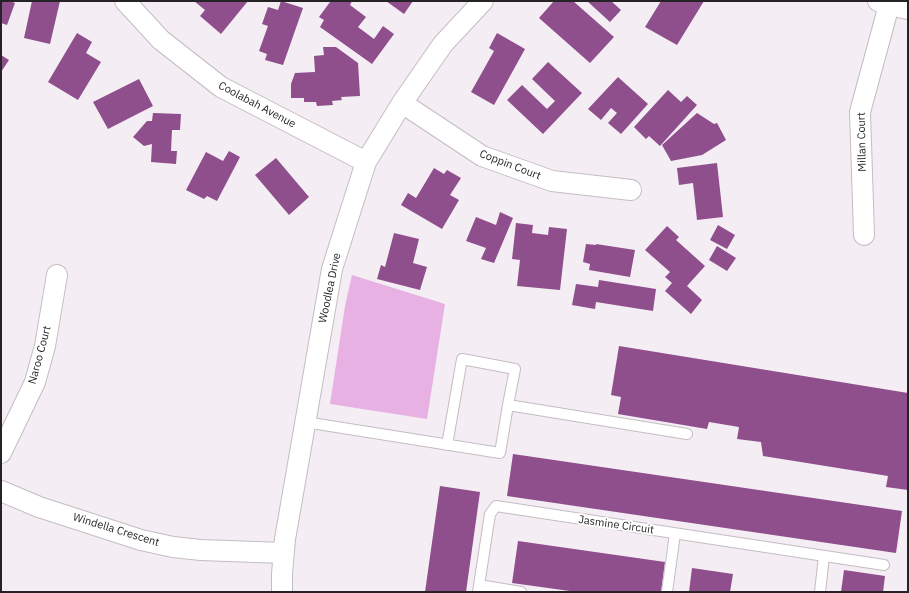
<!DOCTYPE html>
<html>
<head>
<meta charset="utf-8">
<style>
  body { margin:0 }
  #map { position:relative; width:909px; height:593px; overflow:hidden; background:#f4edf3; font-family:"IBM Plex Sans",sans-serif }
  canvas { display:block }
  .frame { position:absolute; inset:0; border:2px solid #252325; pointer-events:none }
</style>
</head>
<body>
<div id="map">
<canvas width="909" height="593"></canvas>
<div class="frame"></div>
</div>
<script>
const g = document.querySelector('canvas').getContext('2d');
g.lineJoin = 'round';
function fillPath(path, color) {
  g.fillStyle = color;
  g.fill(path, 'evenodd');
}
function poly(rows) {
  const path = new Path2D();
  for (const r of rows) {
    path.moveTo(r[0], r[1]);
    for (let i = 2; i < r.length; i += 2) path.lineTo(r[i], r[i + 1]);
  }
  return path;
}
function stroke(path, color, width, dash) {
  g.strokeStyle = color;
  g.lineWidth = width;
  g.lineCap = dash ? 'butt' : 'round';
  g.setLineDash(dash || []);
  g.stroke(path);
}
function label(font, color, halo, rows, align = 'center') {
  g.font = font + ' "IBM Plex Sans",sans-serif';
  g.lineWidth = 4;
  g.setLineDash([]);
  g.textBaseline = 'middle';
  g.strokeStyle = halo;
  g.fillStyle = color;
  for (const [text, x, y, turn = 0] of rows) {
    g.save();
    g.translate(x, y);
    g.rotate((+turn || 0) * Math.PI / 180);
    g.textAlign = isNaN(turn) ? turn : align;
    if (halo) g.strokeText(text, 0, 0);
    g.fillText(text, 0, 0);
    g.restore();
  }
}
fillPath(poly([
  [352,275,445,304,427,419,330,404,345,306]
]), '#e8b1e4');
fillPath(poly([
  [1,1,10,1,15,3,7,25,1,23],
  [32,1,60,1,50,44,24,38],
  [194,1,248,1,221,34,200,16,205,10],
  [281,1,303,8,283,65,265,60,267,54,259,51,268,26,262,24,268,7,278,10],
  [329,1,352,1,350,5,366,17,358,27,374,39,383,26,394,34,372,64,320,27,324,20,319,17,330,2],
  [386,1,413,1,404,14],
  [554,1,573,1,614,37,590,63,539,18],
  [587,1,611,1,621,10,610,22],
  [661,1,704,1,677,45,645,27],
  [77,33,92,42,86,53,101,62,78,100,48,82],
  [497,33,525,49,494,105,471,92,494,51,489,48],
  [323,47,336,47,358,63,360,96,341,97,342,100,332,101,333,105,317,106,316,102,304,102,304,98,291,98,291,84,295,73,315,72,314,56,324,55],
  [1,55,9,60,1,72],
  [548,62,582,93,543,134,507,100,522,85,547,109,555,101,532,79],
  [618,77,648,104,621,134,608,123,617,113,611,108,601,120,588,109],
  [139,79,153,106,108,129,93,102],
  [668,90,681,102,687,96,697,105,660,146,649,136,646,139,634,127],
  [153,113,181,114,180,130,172,130,171,151,177,151,176,164,151,162,152,144,144,146,133,137,147,121,152,121],
  [697,113,714,124,717,123,726,140,702,155,671,161,662,145],
  [229,151,240,157,217,201,207,196,204,199,186,190,206,152,223,161],
  [276,158,309,197,289,215,255,175],
  [717,163,723,217,697,220,693,183,679,185,677,168],
  [434,168,444,174,447,170,461,178,450,195,459,200,442,229,401,205,408,193,416,198],
  [500,212,513,218,494,263,481,259,486,248,466,241,476,217,496,225],
  [516,223,533,225,532,233,548,235,549,227,567,229,560,290,517,286,520,260,512,259],
  [718,225,735,235,727,249,710,240],
  [667,226,679,237,676,240,705,266,687,286,702,300,691,314,665,291,672,283,665,277,670,272,645,250],
  [394,233,419,239,413,263,427,267,420,290,377,279,381,265,385,267],
  [586,244,596,245,596,244,635,250,630,277,589,270,590,264,583,262],
  [717,246,736,258,727,271,709,260],
  [599,280,656,289,653,311,596,302,595,309,572,305,576,284,598,287],
  [619,346,908,393,908,490,886,487,888,476,763,456,761,442,737,439,739,427,709,422,707,429,618,414,621,397,611,395],
  [513,454,902,511,896,553,507,496],
  [440,486,480,492,466,592,425,592],
  [518,541,665,562,661,592,577,592,512,583],
  [692,568,733,574,730,592,689,592],
  [844,570,885,576,883,592,841,592]
]), '#8f4e8c');
const service = poly([
  [305,422,500,453,508,405,687,434],
  [447,445,462,359,515,369,508,405],
  [479,585,521,592],
  [478,592,490,514,496,506,884,565],
  [667,592,675,534],
  [820,592,824,556]
]);
const minor = poly([
  [125,1,161,40,221,87,366,162],
  [878,1,889,5,908,9],
  [402,103,482,156,552,181,631,190],
  [864,235,860,112,889,5],
  [1,453,35,382,45,346,57,275],
  [1,491,39,507,141,540,173,547,201,550,283,553],
  [282,592,282,574,285,539,332,269,366,162,402,103,443,44,483,1]
]);
stroke(service, '#c4bdc3', 12);
stroke(minor, '#c4bdc3', 22);
stroke(service, '#fff', 10);
stroke(minor, '#fff', 20);
label('11px', '#252325', '#fff', [
  ["Coolabah Avenue",257,105,28],
  ["Millan Court",862,142,-91],
  ["Coppin Court",510,165,21],
  ["Woodlea Drive",330,288,-78],
  ["Naroo Court",40,355,-75],
  ["Jasmine Circuit",616,525,8],
  ["Windella Crescent",116,530,17]
]);
</script>
</body>
</html>
